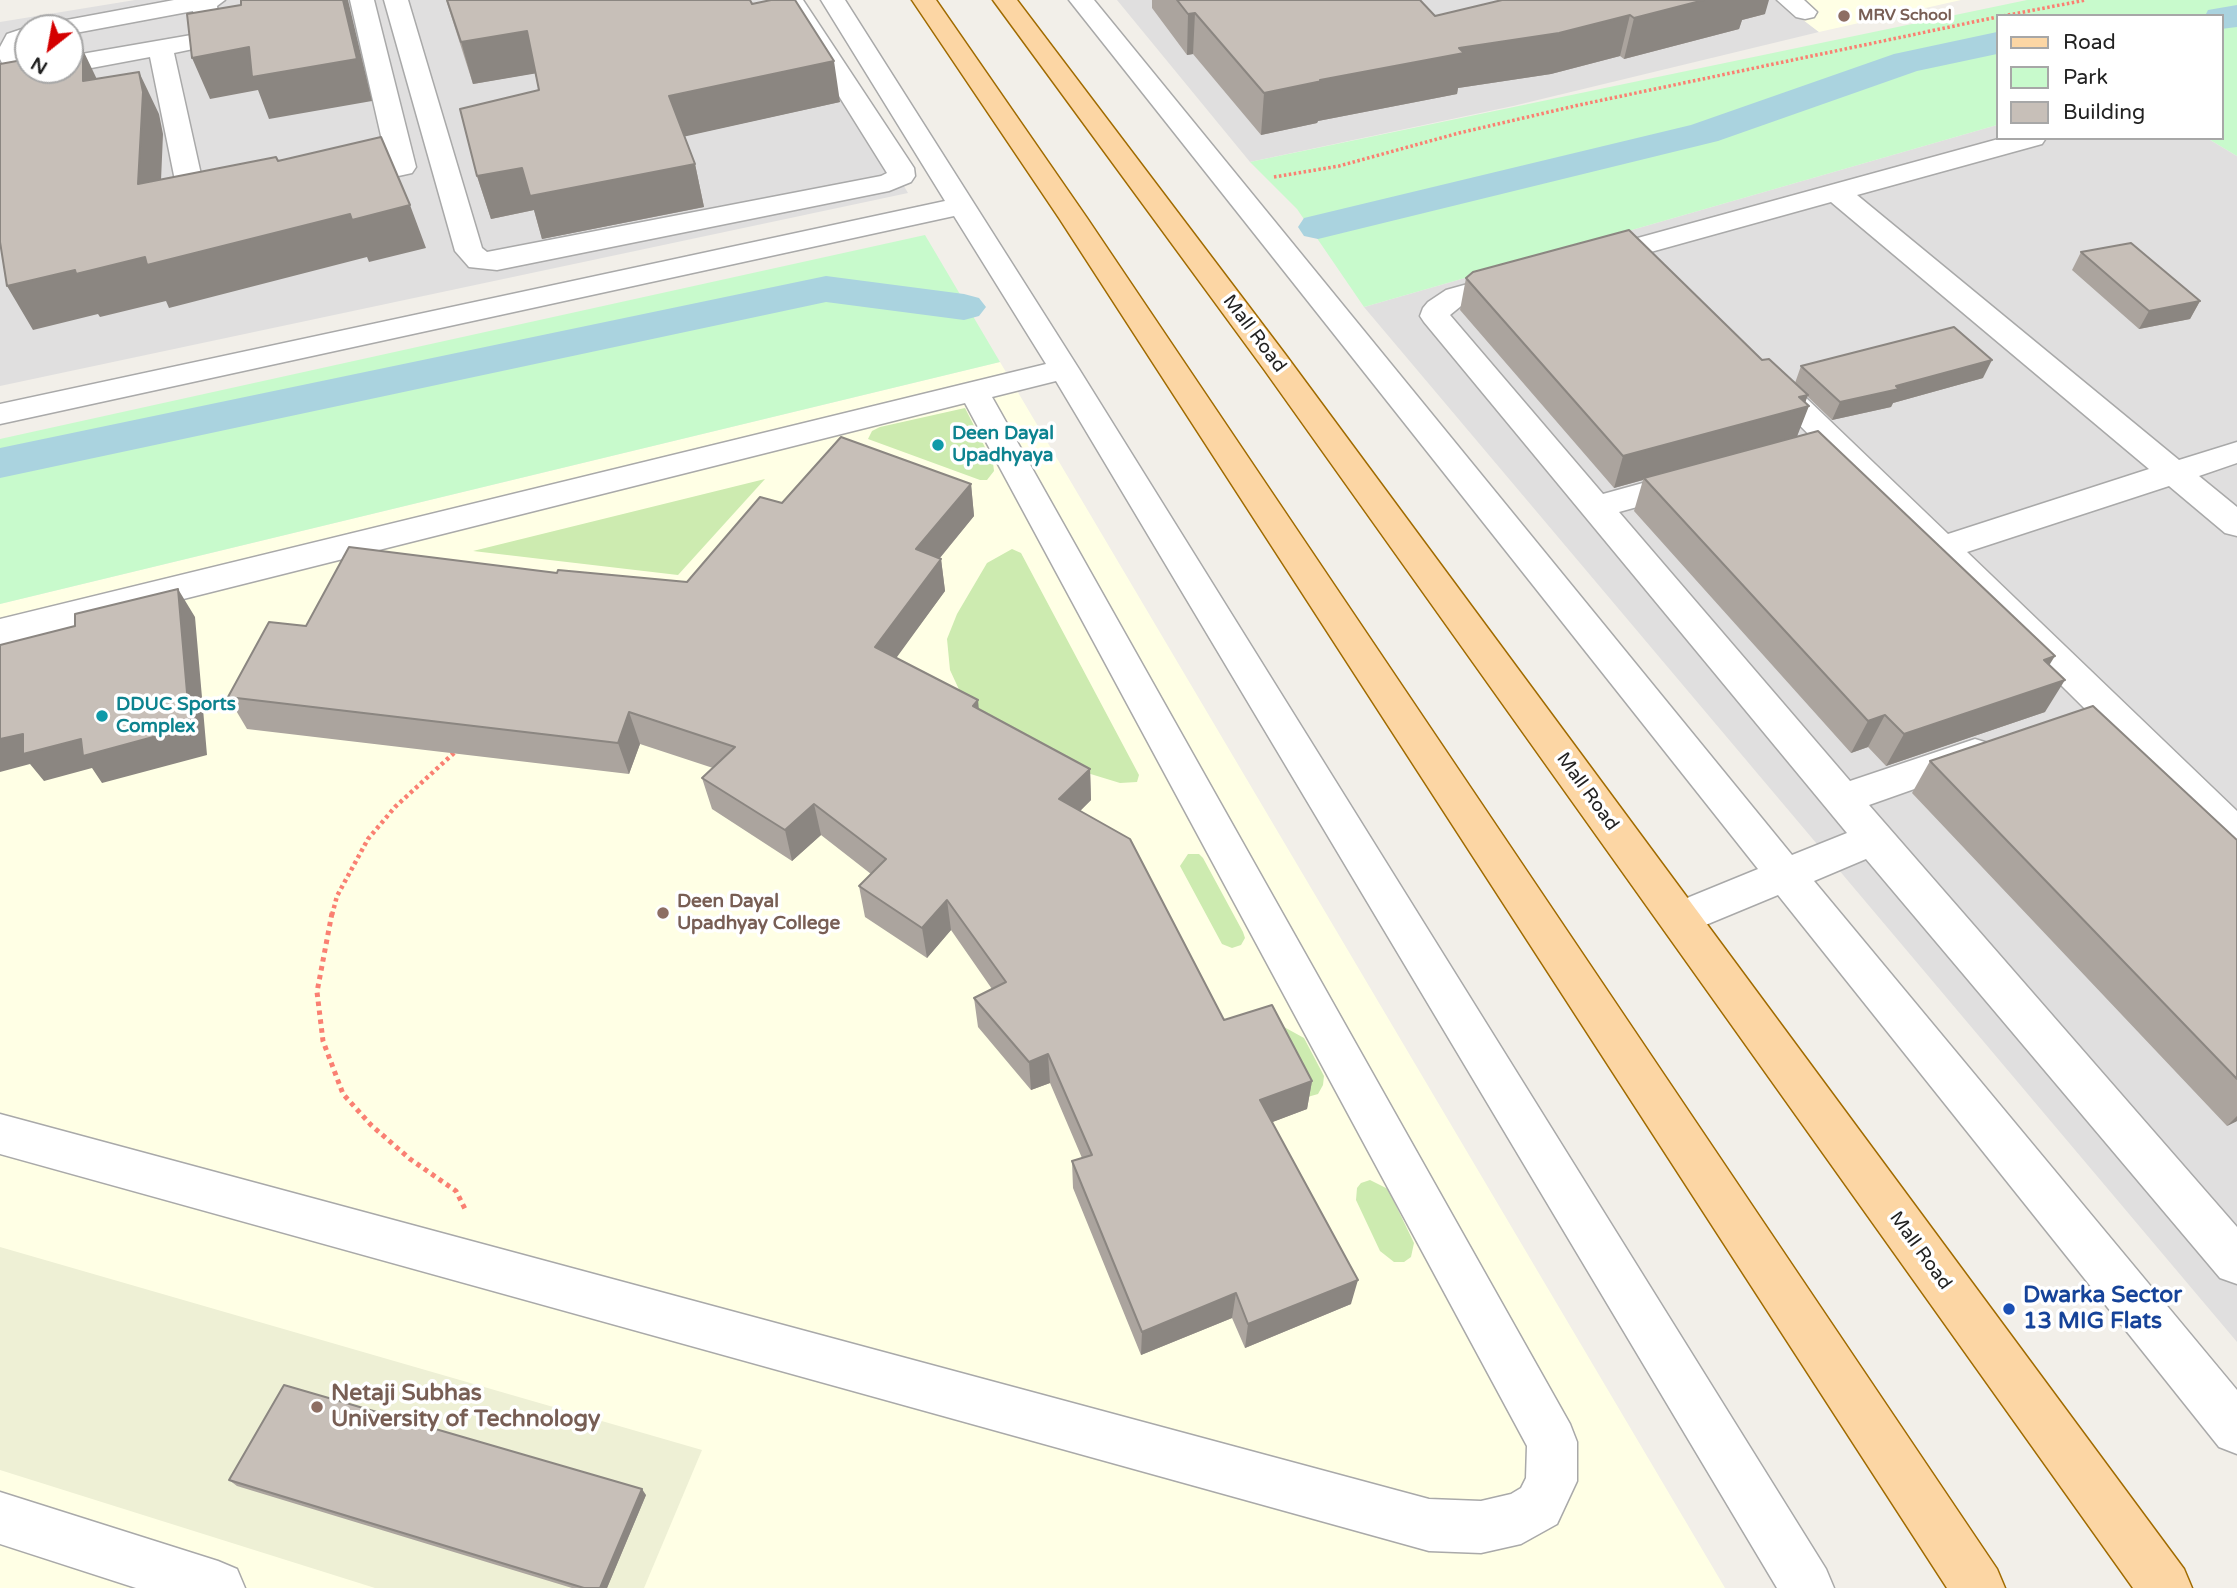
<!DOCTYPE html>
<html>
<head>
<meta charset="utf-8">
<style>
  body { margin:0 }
  #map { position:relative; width:2237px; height:1588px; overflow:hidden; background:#f2efe9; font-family:"Varela Round",sans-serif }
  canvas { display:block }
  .legend { position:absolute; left:1996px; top:14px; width:228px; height:126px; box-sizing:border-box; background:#fff; border:2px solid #a7a7a7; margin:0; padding:9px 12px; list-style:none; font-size:21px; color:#222 }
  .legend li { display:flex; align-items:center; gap:14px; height:35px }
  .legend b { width:35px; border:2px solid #a7a7a7 }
  .north { position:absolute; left:14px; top:14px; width:70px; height:70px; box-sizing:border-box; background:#fff; border:2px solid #a7a7a7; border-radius:50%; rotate:211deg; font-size:19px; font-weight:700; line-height:28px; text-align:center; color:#222 }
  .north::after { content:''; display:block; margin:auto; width:24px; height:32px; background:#d40000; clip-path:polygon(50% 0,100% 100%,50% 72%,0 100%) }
</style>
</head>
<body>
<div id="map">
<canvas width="2237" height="1588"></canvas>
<ul class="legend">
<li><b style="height:9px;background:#fcd6a4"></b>Road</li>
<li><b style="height:19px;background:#c8facc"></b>Park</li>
<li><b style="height:19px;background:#c7bfb8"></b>Building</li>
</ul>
<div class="north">N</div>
</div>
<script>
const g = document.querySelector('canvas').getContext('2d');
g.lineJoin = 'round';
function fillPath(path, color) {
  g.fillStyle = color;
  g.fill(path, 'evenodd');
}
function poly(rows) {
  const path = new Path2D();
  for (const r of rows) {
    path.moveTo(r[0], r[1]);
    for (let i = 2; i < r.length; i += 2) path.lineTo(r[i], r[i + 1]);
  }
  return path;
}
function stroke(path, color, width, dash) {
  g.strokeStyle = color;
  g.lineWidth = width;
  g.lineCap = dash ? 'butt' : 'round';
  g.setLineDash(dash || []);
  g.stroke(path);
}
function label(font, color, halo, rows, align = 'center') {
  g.font = font + ' "Varela Round",sans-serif';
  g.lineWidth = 7;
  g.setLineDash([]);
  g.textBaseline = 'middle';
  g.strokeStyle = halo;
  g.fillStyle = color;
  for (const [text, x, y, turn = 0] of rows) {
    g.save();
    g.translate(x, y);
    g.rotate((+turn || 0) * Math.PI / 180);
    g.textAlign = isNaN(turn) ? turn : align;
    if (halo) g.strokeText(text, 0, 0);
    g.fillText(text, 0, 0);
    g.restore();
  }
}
fillPath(poly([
  [135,0,796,0,908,193,0,386,0,22],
  [28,28,70,28,70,70,28,70],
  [1117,0,1777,0,1819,32,1513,106,1250,162],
  [1997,125,1997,138,2207,138,2237,156,2237,1342,1364,307]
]), '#e0dfdf');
fillPath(poly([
  [1777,0,1961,0,1819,32],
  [1000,362,1725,1588,0,1588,0,604]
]), '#ffffe5');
fillPath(poly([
  [0,1247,702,1450,644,1588,375,1588,0,1470]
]), '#eef0d5');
fillPath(poly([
  [965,408,993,463,994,471,987,480,980,480,868,439,872,431,880,427],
  [765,479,678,575,473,551],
  [1012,549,1021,553,1139,775,1137,782,1120,783,1071,768,994,725,962,696,950,670,947,639,957,614,987,563],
  [1188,854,1199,854,1203,858,1243,932,1245,938,1241,945,1232,948,1222,944,1180,866],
  [1284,1027,1304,1038,1324,1076,1323,1085,1318,1094,1304,1098,1277,1028],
  [1370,1180,1388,1189,1414,1243,1411,1257,1404,1262,1394,1262,1380,1251,1356,1200,1357,1188,1361,1183]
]), '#cdebb0');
fillPath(poly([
  [2027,0,2237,0,2237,156,2207,138,2221,138,2221,16,1997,16,1997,125,1364,307,1297,209,1250,162],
  [925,235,1000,362,0,604,0,439]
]), '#c8facc');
fillPath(poly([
  [2237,5,2237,27,2221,29,2221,16,2205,16,2208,10,2237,5],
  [1997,32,1997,54,1917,71,1718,141,1318,239,1304,236,1298,227,1304,218,1691,125,1894,54,1997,32],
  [826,276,964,294,979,298,986,307,979,316,964,320,826,302,0,478,0,448,826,276]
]), '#aad3df');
const minor = poly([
  [174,0,225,0,217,6,221,34,217,44,174,53,206,197,226,199,230,205,226,211,216,213,194,213,184,211,180,205,150,57,70,72,64,70,70,70,70,56,197,34,193,11,70,34,70,28,49,28,52,23,61,21,174,0],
  [350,0,374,0,416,167,412,173,344,188,334,186,330,180,334,174,387,162,350,0],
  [384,0,408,0,482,248,487,252,881,176,887,173,779,0,803,0,914,168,915,176,911,182,889,191,497,270,469,267,455,251,384,0],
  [821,0,845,0,1079,369,1826,1569,1834,1588,1777,1588,1056,381,992,397,1570,1424,1577,1442,1577,1481,1557,1524,1521,1544,1481,1553,1429,1551,0,1154,0,1114,1429,1499,1481,1501,1511,1494,1521,1488,1526,1478,1527,1446,965,403,0,645,0,619,1046,364,954,216,0,424,0,404,945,201,821,0],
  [1069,0,1094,0,1792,855,1847,833,1424,322,1420,316,1423,308,1428,302,1446,290,1515,271,1525,274,1530,280,1525,286,1466,302,1450,315,1603,494,1690,470,1702,473,1706,481,1702,489,1619,512,1850,781,1975,739,1988,743,1994,753,1988,763,1869,805,2237,1227,2237,1284,2220,1278,1866,859,1814,881,2237,1390,2237,1454,2219,1447,1778,895,1679,936,1665,931,1659,919,1665,907,1758,869,1069,0],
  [1777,0,1804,0,1817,12,1814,17,1805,19,1796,17,1777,0],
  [28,27,34,28,28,28,28,43,22,52,28,70,49,70,45,75,23,80,7,73,0,59,0,47,7,34,28,27],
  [2002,138,2046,138,2042,144,1857,195,2179,460,2237,442,2237,463,2199,476,2237,507,2237,536,2225,533,2169,486,1967,552,2237,811,2237,851,2223,846,1752,378,1756,371,1767,368,1778,371,1948,534,2149,469,1831,202,1593,268,1583,265,1579,259,1583,253,2002,138],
  [0,1492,218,1561,237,1569,245,1588,136,1588,0,1544,0,1492]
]);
const major = poly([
  [912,0,936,0,1087,218,1997,1569,2005,1588,1947,1588,1059,218,912,0],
  [993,0,1017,0,1285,354,2184,1569,2192,1588,2133,1588,1263,368,993,0]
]);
stroke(minor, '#a9a9a9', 3);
stroke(major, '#a06b00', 3);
stroke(poly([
  [2003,16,2086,0],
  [1274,177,1339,166,1459,133,1579,105,1997,17]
]), '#fa8072', 3.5, [2.5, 2.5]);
stroke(poly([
  [332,915,337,896,368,839,395,807,455,752]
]), '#fa8072', 4.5, [3.5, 3.5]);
stroke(poly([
  [332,913,317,992,323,1041,343,1094,371,1125,410,1159,456,1191,466,1211]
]), '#fa8072', 5, [4.5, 4.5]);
fillPath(minor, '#fff');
fillPath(major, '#fcd6a4');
fillPath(poly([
  [446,0,750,0,840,102,684,136,695,164,704,207,542,239,534,210,491,219,477,176,539,90,535,73,473,84],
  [1152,0,1420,0,1435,16,1765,14,1742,20,1739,29,1624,59,1620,56,1551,74,1458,88,1457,94,1318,121,1317,123,1261,135,1193,54,1187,55,1152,8],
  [2081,252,2200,301,2190,319,2139,329,2072,270],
  [1466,278,1762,360,1795,383,1801,366,1983,378,1893,403,1891,407,1832,420,1807,396,1797,437,2049,665,2045,712,1886,766,1868,747,1851,753,1634,511,1643,480,1614,488,1460,310],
  [971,484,974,516,940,558,941,559,945,591,896,657,978,709,1090,769,1091,800,1080,811,1224,1020,1312,1081,1307,1109,1272,1122,1351,1304,1245,1348,1232,1318,1141,1355,1073,1188,1072,1161,1082,1158,1050,1083,1031,1090,978,1027,974,998,992,989,951,930,927,958,865,917,859,886,871,874,821,835,792,861,712,809,702,778,713,768,640,744,629,774,247,729,228,697,306,626,557,573,687,582,782,503],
  [1930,761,2237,840,2237,1121,2227,1126,1912,793],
  [229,1480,646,1495,607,1588,572,1588,237,1486]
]), '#aba49e');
fillPath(poly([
  [343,0,348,0,372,101,269,119,258,90,210,99,192,58],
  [1704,0,1769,0,1765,14,1742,20,1739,29,1624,59,1634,18],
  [1195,13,1193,54,1187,55,1188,14],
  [1630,15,1620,56,1551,74,1458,88,1457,94,1318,121,1317,123,1261,135,1264,93,1459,48],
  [527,31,538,73,473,84,461,42],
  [83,50,103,92,83,81],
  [834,61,840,102,678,138,669,96],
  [139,72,159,114,163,134,159,227,138,184],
  [695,164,704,207,542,239,534,210,491,219,477,176,522,168],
  [410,205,426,248,369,262,367,257,169,308,166,301,100,317,98,314,33,330,7,286,75,270,145,257,350,214],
  [2200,301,2190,319,2139,329,2149,311],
  [1992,360,1983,378,1893,403,1891,407,1832,420,1840,402],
  [1808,395,1803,408,1809,406,1796,439,1644,478,1643,480,1614,488,1623,456,1799,397],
  [971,484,974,516,920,582,916,549],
  [941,559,945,591,881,679,875,647],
  [178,589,195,617,207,755,102,783,92,768,44,781,30,764,0,772,0,739],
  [2055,656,2035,688,2044,660],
  [2065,680,2045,712,1886,766,1904,734],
  [978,700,981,732,973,706],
  [629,712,640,744,629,774,618,743],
  [1885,715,1868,747,1851,753,1868,721],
  [1090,769,1091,800,1061,830,1059,799],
  [814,804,821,835,792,861,785,830],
  [947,900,951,930,927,958,922,928],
  [1048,1054,1050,1083,1031,1090,1029,1062],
  [1312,1081,1307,1109,1257,1128,1260,1100],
  [2237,1116,2237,1121,2227,1126],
  [1358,1280,1351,1304,1245,1348,1248,1324],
  [1236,1293,1232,1318,1141,1355,1142,1332],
  [642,1489,646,1495,607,1588,600,1588]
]), '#8b8681');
const building = poly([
  [241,0,343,0,357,59,252,77,249,47,192,58,187,14,241,5,241,0],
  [447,0,750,0,752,4,771,0,795,0,834,61,669,96,695,164,530,196,522,168,477,176,460,109,539,90,527,31,461,42,447,0],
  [1177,0,1420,0,1435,16,1502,0,1704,0,1634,18,1630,15,1559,33,1459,48,1464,53,1320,80,1322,81,1264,93,1195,13,1188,14,1177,0],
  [83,50,83,81,139,72,143,92,138,184,276,157,278,161,381,137,410,205,352,220,350,214,147,265,145,257,76,274,75,270,7,286,0,242,0,64,28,59,28,70,70,70,70,52,83,50],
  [1629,230,1762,360,1769,359,1808,395,1799,397,1809,406,1623,456,1466,278,1473,272,1629,230],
  [2131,243,2200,301,2149,311,2081,252,2131,243],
  [1954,327,1992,360,1896,386,1899,389,1840,402,1801,366,1954,327],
  [1818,431,2055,656,2044,660,2065,680,1904,734,1885,715,1868,721,1644,478,1818,431],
  [841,437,971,484,916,549,941,559,875,647,978,700,973,706,1090,769,1059,799,1130,839,1224,1020,1272,1005,1312,1081,1260,1100,1358,1280,1248,1324,1236,1293,1142,1332,1072,1161,1092,1155,1048,1054,1029,1062,974,998,1006,982,947,900,922,928,859,886,886,859,814,804,785,830,702,778,735,747,629,712,618,743,228,697,269,622,306,626,349,547,557,573,558,570,687,582,760,497,782,503,841,437],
  [178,589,190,727,83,756,81,739,23,754,23,734,0,739,0,645,75,626,75,614,178,589],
  [2093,706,2237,840,2237,1079,1930,761,2093,706],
  [284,1385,642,1489,600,1588,584,1588,229,1480,284,1385]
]);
fillPath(building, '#c7bfb8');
stroke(building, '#8b8681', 2);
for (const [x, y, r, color] of [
  [1844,16,7,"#8d6e63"],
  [938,445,7,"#0f9aa8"],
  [102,716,7,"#0f9aa8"],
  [663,913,7,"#8d6e63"],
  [2009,1309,7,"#1a4fb4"],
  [317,1407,7,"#8d6e63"]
]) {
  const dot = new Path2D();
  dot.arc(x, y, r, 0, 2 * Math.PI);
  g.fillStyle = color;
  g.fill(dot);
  stroke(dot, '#fff', 2.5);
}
label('bold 16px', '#785e54', '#fff', [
  ["MRV School",1858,16]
], 'left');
label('19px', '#222', '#fff', [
  ["Mall Road",1254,334,53],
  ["Mall Road",1587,792,54],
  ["Mall Road",1920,1251,54]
]);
label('bold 19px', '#0d838f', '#fff', [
  ["Deen Dayal",952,434],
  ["Upadhyaya",952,456],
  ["DDUC Sports",116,705],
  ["Complex",116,727]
], 'left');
label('bold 19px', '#785e54', '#fff', [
  ["Deen Dayal",677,902],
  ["Upadhyay College",677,924]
], 'left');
label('bold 23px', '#164399', '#fff', [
  ["Dwarka Sector",2023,1296],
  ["13 MIG Flats",2023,1322]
], 'left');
label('bold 23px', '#785e54', '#fff', [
  ["Netaji Subhas",331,1394],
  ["University of Technology",331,1420]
], 'left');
</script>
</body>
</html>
